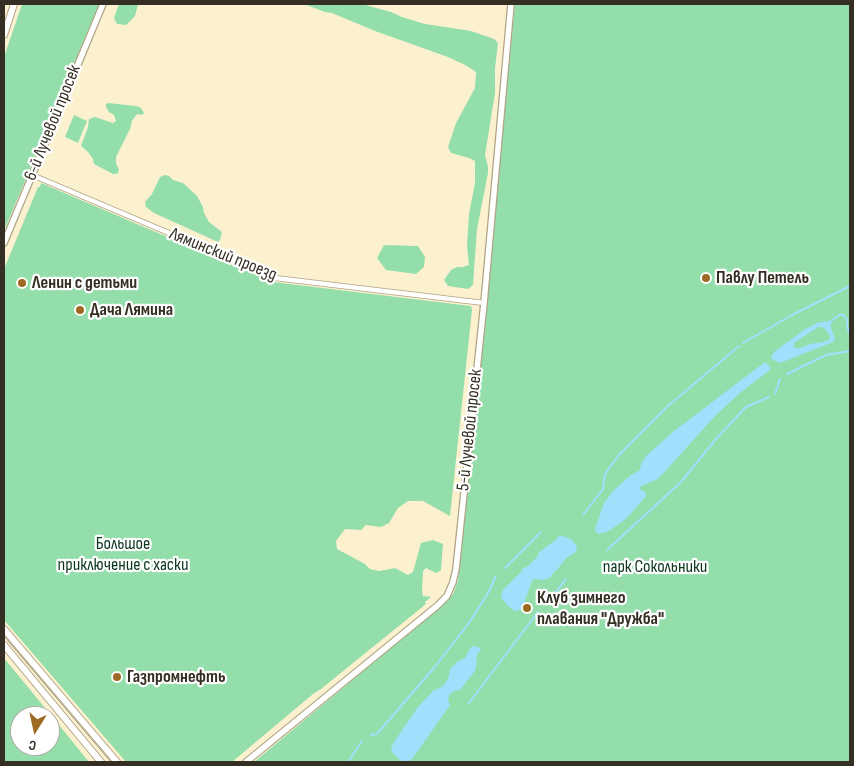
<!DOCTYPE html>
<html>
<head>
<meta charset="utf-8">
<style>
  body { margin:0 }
  #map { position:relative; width:854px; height:766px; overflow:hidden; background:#fcf1cf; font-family:"Sofia Sans Condensed",sans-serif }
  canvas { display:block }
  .frame { position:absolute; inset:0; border:5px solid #342f22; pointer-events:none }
  .north { position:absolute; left:10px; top:706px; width:50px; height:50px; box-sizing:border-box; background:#fff; border:1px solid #aeaca7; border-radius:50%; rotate:190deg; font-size:14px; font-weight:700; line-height:20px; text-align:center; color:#342f22 }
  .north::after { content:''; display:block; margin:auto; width:18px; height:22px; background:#9e6922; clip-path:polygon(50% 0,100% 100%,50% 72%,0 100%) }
</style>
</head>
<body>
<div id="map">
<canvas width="854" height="766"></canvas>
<div class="frame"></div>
<div class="north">С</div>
</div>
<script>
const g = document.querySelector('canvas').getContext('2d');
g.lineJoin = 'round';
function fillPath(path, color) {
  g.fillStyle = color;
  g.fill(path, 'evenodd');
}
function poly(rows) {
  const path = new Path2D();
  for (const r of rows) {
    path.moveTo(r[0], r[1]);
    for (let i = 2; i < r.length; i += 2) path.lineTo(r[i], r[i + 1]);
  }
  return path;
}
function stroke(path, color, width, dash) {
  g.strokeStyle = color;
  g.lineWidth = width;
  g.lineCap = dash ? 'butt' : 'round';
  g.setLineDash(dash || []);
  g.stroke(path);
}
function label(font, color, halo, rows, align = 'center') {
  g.font = font + ' "Sofia Sans Condensed",sans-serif';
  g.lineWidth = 4.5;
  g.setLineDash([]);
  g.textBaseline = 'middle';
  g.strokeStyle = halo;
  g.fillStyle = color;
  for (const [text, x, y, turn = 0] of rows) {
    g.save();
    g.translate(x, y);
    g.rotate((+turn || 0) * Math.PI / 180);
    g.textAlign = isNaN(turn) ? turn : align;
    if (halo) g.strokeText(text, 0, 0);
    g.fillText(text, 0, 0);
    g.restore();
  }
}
fillPath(poly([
  [22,4,99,4,4,231,4,57],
  [119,4,138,4,135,16,126,25,117,24,114,18],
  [304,4,362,4,391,12,402,17,425,24,471,31,494,39,498,43,495,68,495,93,485,155,488,167,488,173,477,229,473,285,468,289,448,286,444,280,451,270,457,267,463,267,469,265,467,246,469,214,475,183,475,161,469,158,451,153,448,147,456,123,475,88,476,72,465,65,448,57,375,31,344,18,332,13,325,12],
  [515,4,850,4,850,762,254,762,445,603,453,594,458,581],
  [108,103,136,106,141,108,144,113,142,115,137,114,132,121,130,129,116,157,116,163,119,170,118,173,116,174,113,174,94,164,93,159,88,152,81,146,88,127,89,119,95,117,113,123,116,121,114,115,109,112,106,107,106,104],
  [74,115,87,121,78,143,65,137],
  [165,175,169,176,173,180,183,183,197,196,203,207,204,213,209,222,222,232,220,240,218,242,154,213,146,207,145,202,152,194,160,177],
  [41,183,273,282,471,306,472,310,450,516,423,501,408,501,398,508,389,523,381,527,366,525,361,530,345,529,336,541,337,549,365,564,370,569,379,571,395,568,408,575,413,572,421,543,433,540,443,544,441,570,436,573,426,568,423,571,422,591,423,596,431,597,425,602,426,604,321,689,313,694,232,762,126,762,4,620,4,269,38,187,40,187],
  [384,245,418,246,425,257,424,267,416,274,386,270,377,258],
  [4,658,59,725,89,762,4,762],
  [20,716,50,716,50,746,20,746]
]), '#94deab');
fillPath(poly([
  [828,321,831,322,831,329,835,338,833,342,780,363,772,359,771,357,774,352,804,330,817,323],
  [818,327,822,327,825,329,830,336,829,340,824,342,810,344,800,348,794,348,794,343],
  [765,362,770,367,770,370,740,393,716,415,660,477,656,480,641,486,640,489,646,493,646,496,627,518,609,531,599,534,595,531,596,526,604,503,614,490,631,475,640,470,641,464,646,456,674,431],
  [559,535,566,537,572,540,577,547,576,552,566,558,557,570,553,573,552,576,547,579,543,580,535,579,532,580,530,587,521,610,515,611,509,607,501,598,503,590,522,571,522,569,528,566,538,556,539,552,557,539],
  [475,646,480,648,481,650,477,654,476,668,474,672,460,690,454,691,449,695,448,700,450,705,415,755,411,760,405,762,400,760,392,752,391,749,394,742,418,707,433,691,443,686,448,679,450,669,457,662,465,658,471,647]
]), '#9fe0fc');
stroke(poly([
  [830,322,839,315,844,315,847,320,847,326,850,335],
  [743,343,792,315,850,286],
  [787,374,826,355,850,351],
  [775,394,780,379],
  [583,515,603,489,605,474,619,455,668,406,739,346],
  [607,550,681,482,716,439,746,407,769,397],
  [505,568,541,532],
  [551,598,566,579],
  [469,703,538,612],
  [371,735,377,734,433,669,469,623,488,593,496,576],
  [348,762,362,741]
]), '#9fe0fc', 2);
const minor = poly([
  [32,175,275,278,484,303]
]);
const tertiary = poly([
  [4,243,103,4],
  [246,762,437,606,447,596,453,582,456,569,484,303,511,4]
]);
const secondary = poly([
  [4,35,14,4],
  [4,629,117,762],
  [4,645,101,762]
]);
stroke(minor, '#afa485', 6);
stroke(tertiary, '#afa485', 8);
stroke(secondary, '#afa485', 8);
stroke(minor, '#fff', 4.5);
stroke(tertiary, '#fff', 5.5);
stroke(secondary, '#fff', 6);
stroke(poly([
  [4,636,111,762]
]), '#9a927a', 1);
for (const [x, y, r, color] of [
  [706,278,5,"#9e6922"],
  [22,283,5,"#9e6922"],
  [80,310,5,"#9e6922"],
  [527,608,5,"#9e6922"],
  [117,677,5,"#9e6922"]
]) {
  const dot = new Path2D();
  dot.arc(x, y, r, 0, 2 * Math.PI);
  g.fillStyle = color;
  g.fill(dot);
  stroke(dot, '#fff', 2);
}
label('18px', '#342f22', '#fff', [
  ["6-й Лучевой просек",53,123,-68],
  ["Ляминский проезд",223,255,22],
  ["5-й Лучевой просек",470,430,-84]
]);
label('bold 18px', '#342f22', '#fff', [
  ["Павлу Петель",716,278],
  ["Ленин с детьми",32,283],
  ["Дача Лямина",90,310],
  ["Клуб зимнего",537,598],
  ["плавания \"Дружба\"",537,619],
  ["Газпромнефть",127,677]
], 'left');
label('18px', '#0d361e', '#fff', [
  ["Большое",123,544],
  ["приключение с хаски",123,565],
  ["парк Сокольники",655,567]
]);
</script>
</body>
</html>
